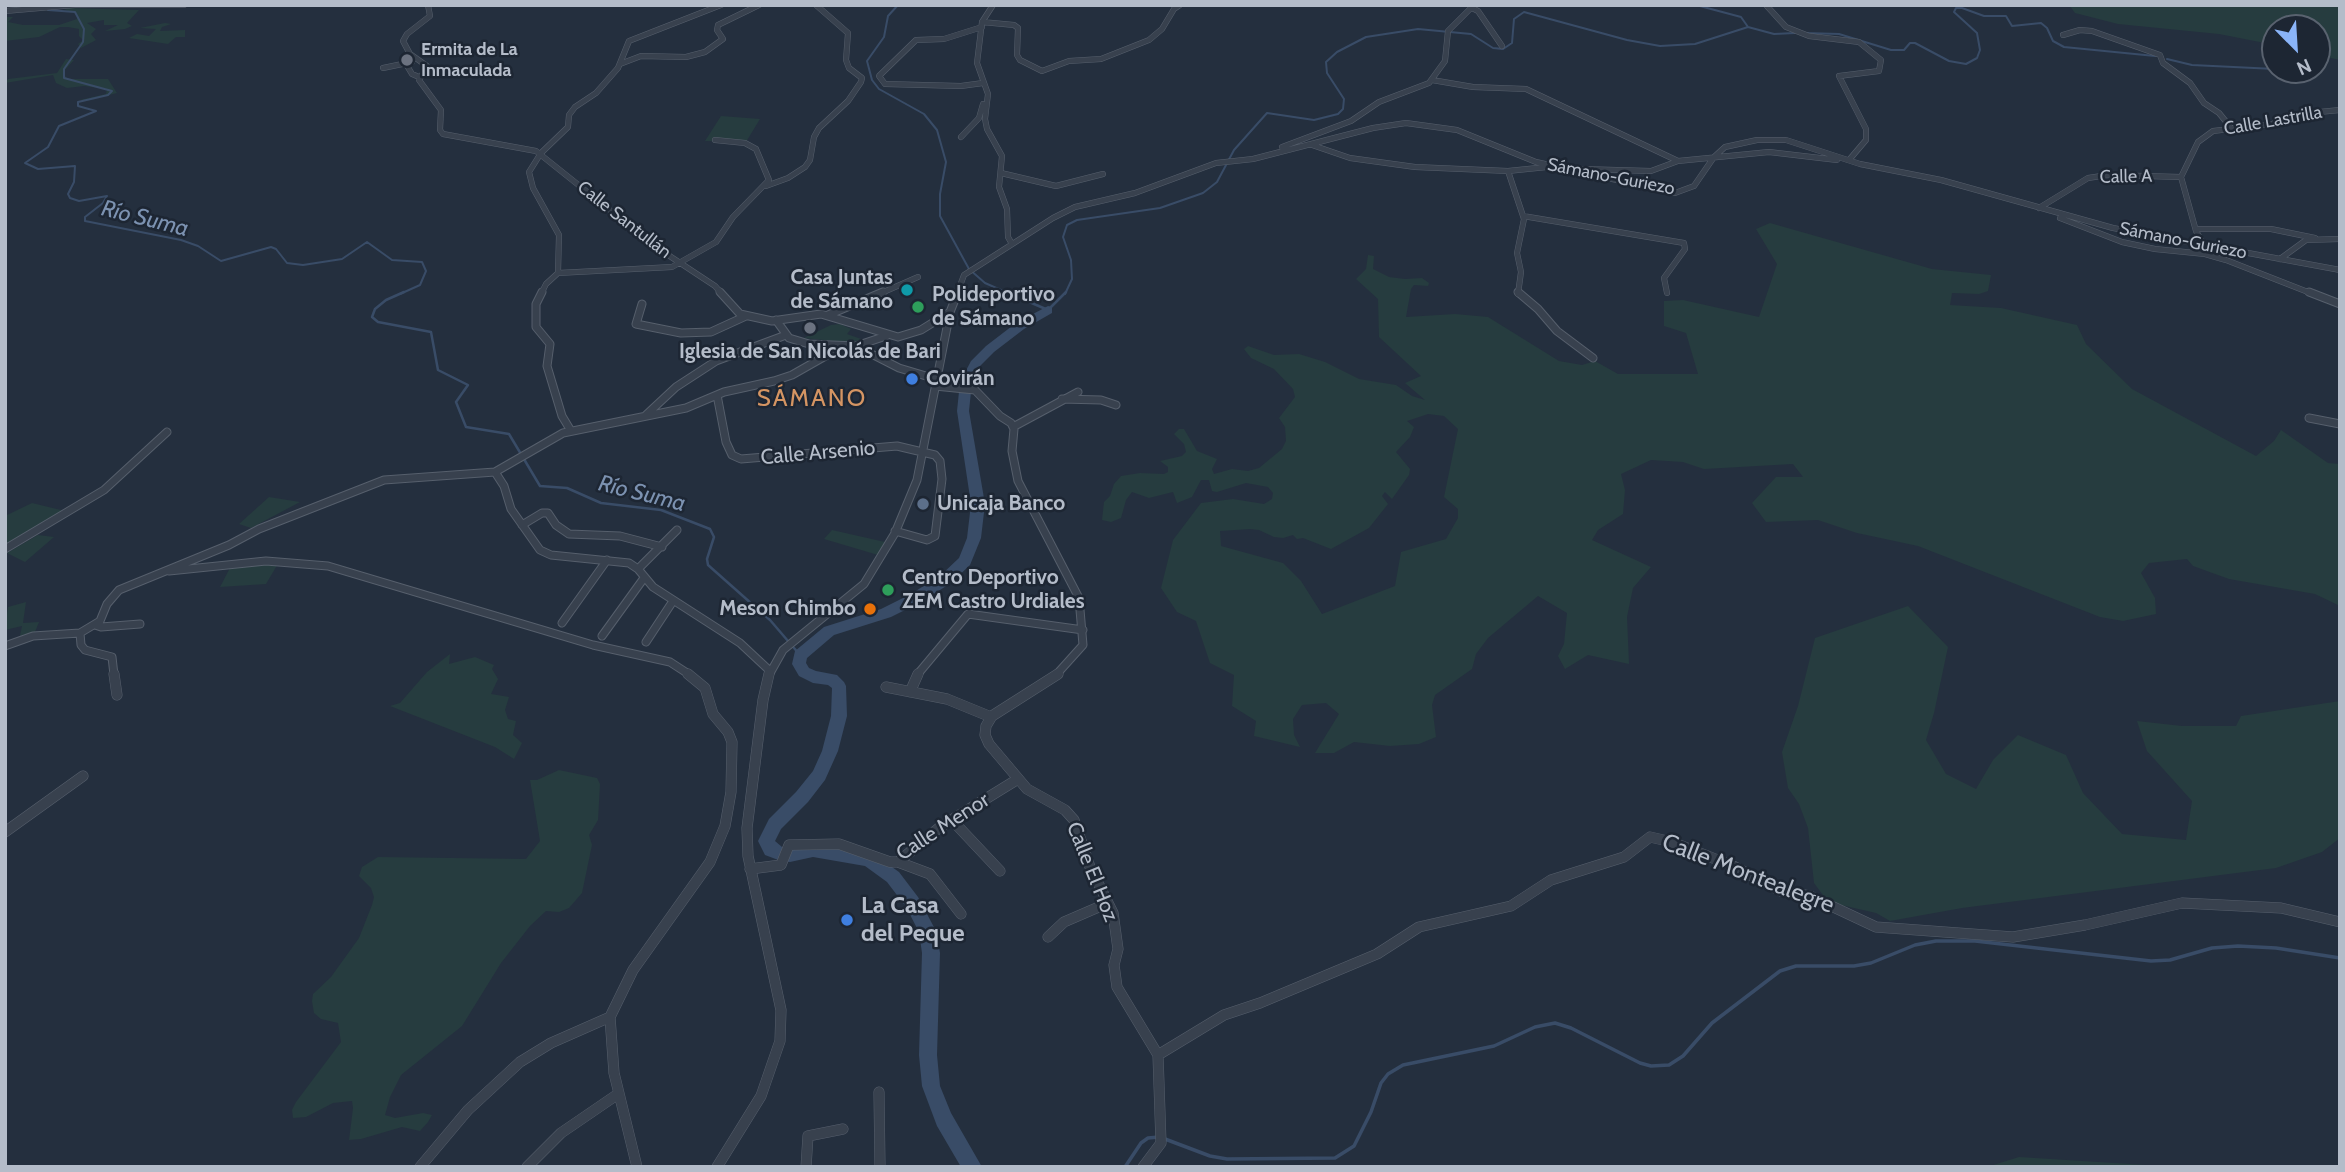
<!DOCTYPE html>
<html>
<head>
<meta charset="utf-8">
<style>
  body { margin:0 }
  #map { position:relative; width:2345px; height:1172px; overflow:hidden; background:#242f3e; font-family:Cabin,sans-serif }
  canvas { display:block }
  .frame { position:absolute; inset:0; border:7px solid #b4bcc9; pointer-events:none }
  .north { position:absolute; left:2261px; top:14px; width:70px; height:70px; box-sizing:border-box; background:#1d2633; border:2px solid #59626f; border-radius:50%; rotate:156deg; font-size:19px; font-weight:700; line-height:28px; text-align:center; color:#b4bcc9 }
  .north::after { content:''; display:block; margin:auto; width:24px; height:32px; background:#8ab4f8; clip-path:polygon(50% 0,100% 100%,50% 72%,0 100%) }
</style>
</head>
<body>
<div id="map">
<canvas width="2345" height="1172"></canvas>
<div class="frame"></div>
<div class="north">N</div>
</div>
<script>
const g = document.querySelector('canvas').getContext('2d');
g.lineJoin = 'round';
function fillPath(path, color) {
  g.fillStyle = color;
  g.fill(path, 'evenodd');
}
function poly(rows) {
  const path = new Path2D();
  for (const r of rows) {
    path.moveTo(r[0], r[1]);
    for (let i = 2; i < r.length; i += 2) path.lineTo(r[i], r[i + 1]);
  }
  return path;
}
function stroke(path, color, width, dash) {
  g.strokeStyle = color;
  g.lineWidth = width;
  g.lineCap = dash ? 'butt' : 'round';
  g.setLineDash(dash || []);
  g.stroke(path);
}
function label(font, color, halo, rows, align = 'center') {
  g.font = font + ' Cabin,sans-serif';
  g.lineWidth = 5;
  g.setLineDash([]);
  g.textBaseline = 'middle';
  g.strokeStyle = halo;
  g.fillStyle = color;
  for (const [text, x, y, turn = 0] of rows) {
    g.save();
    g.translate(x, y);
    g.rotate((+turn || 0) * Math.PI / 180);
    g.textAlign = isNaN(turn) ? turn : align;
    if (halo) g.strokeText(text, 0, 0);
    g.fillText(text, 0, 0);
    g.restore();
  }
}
fillPath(poly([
  [2069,5,2340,5,2340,60,2317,55,2317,28,2275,28,2275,45,2219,34,2118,24,2075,13],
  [69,8,139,10,127,23,132,26,125,29,105,31,118,25,104,25,104,20,87,23,96,29,91,34,96,40,81,48,78,44,83,40,79,36,79,29,68,27,60,27,39,37,5,41,7,28,5,17,13,17,8,22,23,25,59,25,77,19,76,13,64,10],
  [165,23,171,24,162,27,160,31,185,30,185,37,176,37,168,44,129,38,137,34,149,36,156,29,140,28],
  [66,59,74,60,64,71,64,75,68,79,108,79,117,93,85,101,80,100,106,94,107,89,84,86,67,88,56,83,53,75,5,83,8,79,57,73],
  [721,116,760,119,746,142,705,141],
  [1770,223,1932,269,1991,275,1988,291,1979,294,1952,293,1950,305,2001,308,2077,325,2086,344,2132,389,2256,456,2274,441,2281,430,2328,463,2340,464,2340,606,2315,594,2229,579,2193,566,2187,559,2149,563,2141,573,2155,598,2156,614,2123,621,2100,617,1918,546,1857,533,1818,520,1766,522,1752,503,1776,477,1803,477,1793,464,1704,469,1683,462,1651,460,1621,474,1625,490,1623,514,1598,530,1592,540,1651,567,1633,588,1627,617,1629,664,1588,655,1565,669,1558,656,1564,644,1567,613,1538,596,1488,638,1476,654,1472,669,1435,695,1432,705,1436,737,1419,744,1390,746,1354,742,1334,753,1315,753,1339,714,1326,703,1302,705,1293,719,1294,735,1300,747,1254,736,1256,721,1232,706,1234,675,1210,663,1196,621,1177,612,1161,588,1173,540,1201,503,1233,499,1264,504,1272,499,1273,493,1268,487,1246,483,1217,492,1212,491,1209,480,1201,480,1192,497,1177,503,1173,492,1149,498,1132,492,1126,500,1121,518,1111,522,1102,520,1104,502,1110,496,1114,484,1121,476,1140,473,1164,474,1168,472,1168,467,1160,461,1182,456,1186,452,1184,444,1174,434,1179,429,1184,429,1197,451,1217,459,1212,469,1214,474,1232,469,1248,471,1259,468,1282,449,1286,441,1285,427,1279,418,1295,397,1293,389,1274,369,1251,358,1244,349,1248,346,1274,355,1299,354,1325,362,1359,379,1396,385,1412,396,1425,400,1405,383,1421,376,1379,337,1378,299,1356,279,1366,269,1368,255,1374,256,1373,269,1389,277,1405,279,1422,278,1429,283,1428,286,1414,285,1411,289,1406,317,1455,314,1488,317,1559,361,1582,365,1595,361,1618,374,1698,374,1686,333,1664,326,1664,301,1683,300,1759,317,1777,264,1756,229],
  [1428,414,1444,416,1458,429,1444,497,1458,509,1458,518,1446,539,1401,552,1395,586,1322,614,1301,581,1283,563,1221,546,1220,531,1250,529,1259,530,1274,537,1283,538,1293,535,1297,539,1303,538,1331,549,1369,528,1388,504,1382,496,1385,492,1392,499,1409,475,1410,469,1396,452,1410,437,1414,427,1407,421],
  [840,324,851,329,847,334,864,340,844,342,804,338,831,325],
  [269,497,300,502,251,528,239,524],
  [32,503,65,511,5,547,5,516],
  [832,530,885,542,878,555,824,539],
  [38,535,54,537,25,562,7,553],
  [279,562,266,584,220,587,231,566],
  [26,602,23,623,39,622,35,632,20,636,22,626,5,630,8,607],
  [1908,606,1948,647,1934,713,1926,740,1946,774,1976,789,1993,760,2018,735,2066,755,2083,793,2122,834,2186,840,2192,801,2147,751,2137,721,2182,726,2236,726,2241,716,2340,701,2340,838,2322,852,2276,868,1962,908,1890,921,1876,913,1828,902,1814,883,1808,828,1799,804,1788,788,1782,752,1798,706,1815,638],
  [450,654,449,664,475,657,494,665,492,669,498,679,491,694,509,697,505,710,508,719,516,721,513,735,522,743,514,759,495,747,390,706,400,703,427,672],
  [559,770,597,778,600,784,598,820,589,835,592,845,582,893,569,908,559,912,546,911,530,926,501,963,462,1026,401,1075,390,1097,385,1115,395,1118,423,1113,432,1115,428,1122,420,1131,402,1127,361,1139,349,1140,353,1108,352,1101,333,1103,306,1117,293,1118,292,1110,296,1102,341,1042,338,1023,321,1019,314,1013,312,1001,313,994,331,977,359,938,372,905,374,897,371,888,359,876,362,867,378,857,526,859,540,841,530,780,537,780],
  [2019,1157,2162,1166,2166,1167,1987,1167]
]), '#263c3f');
stroke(poly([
  [898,5,888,16,884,37,867,61,872,80,879,89,924,114,937,130,946,162,940,194,940,216,969,269,985,283,1010,294],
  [1696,5,1741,17,1748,27],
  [48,10,75,12,84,29,83,42,64,69,64,78,112,91,108,95,78,102,78,106,96,111,59,126,48,147,25,163,38,169,75,166,74,182,68,194,70,198,79,201,107,196,103,203,85,217,85,221,181,240,198,246,221,261,271,247,276,249,287,263,303,265,342,259,367,242,392,260,422,262,426,271,420,285,400,294],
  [1805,33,1839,34,1891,50,1904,50,1910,43,1915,43,1949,61,1966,64,1977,58,1980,50,1977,33,1954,12,1956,8,1962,8,1984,16,2006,16,2012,26,2041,23,2047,28,2053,41,2064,47,2155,56],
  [2167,59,2192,65,2275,69],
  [2317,66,2326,64],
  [2281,70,2296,70],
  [1065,294,1072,279,1071,260,1063,237,1067,225,1077,220,1160,208,1203,193,1217,182,1234,150,1267,113,1314,120,1338,114,1343,109,1344,99,1327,73,1326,62,1337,52,1366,37,1418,29,1471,34,1493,48,1503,49,1512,43,1514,19,1524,12,1627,40,1660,46,1695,44,1748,27,1774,34,1795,33]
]), '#394c67', 2);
stroke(poly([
  [404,292,386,300,375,309,372,317,378,322,431,332,438,370,468,385,456,402,466,427,509,434,540,486,567,488,601,503,661,510,710,529,714,537,707,559,708,565,770,620,800,655],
  [1006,292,1048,310,1066,292]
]), '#394c67', 2.5);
stroke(poly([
  [1165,1139,1210,1156,1227,1159,1335,1158,1354,1146,1371,1112,1381,1083,1388,1074,1403,1065,1494,1046,1535,1027,1555,1023,1571,1028,1640,1063,1651,1066,1669,1065,1683,1056,1712,1023,1780,971,1796,966,1854,966,1871,963,1915,945,1936,941,1975,941,2151,961,2170,960,2212,948,2238,946,2276,948,2340,958],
  [1125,1167,1141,1143,1148,1138,1159,1137]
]), '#394c67', 3.5);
fillPath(poly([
  [1048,306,1052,307,1052,313,1024,329,994,352,980,366,972,382,969,411,985,504,981,538,970,565,951,583,921,602,891,617,834,635,807,658,806,663,809,668,816,671,837,675,844,682,846,686,847,716,838,751,825,780,808,802,781,829,775,841,782,847,790,848,813,843,846,847,875,855,899,872,918,897,936,931,940,953,937,1055,940,1086,951,1113,982,1167,961,1167,937,1126,922,1086,919,1055,922,953,919,932,906,907,887,882,865,866,813,857,790,862,781,861,765,855,758,841,769,819,796,792,813,771,822,751,831,716,832,688,828,685,813,683,799,676,792,664,795,651,824,627,881,609,911,594,941,575,959,558,967,538,971,504,957,411,960,382,971,361,986,346,1016,323,1048,306]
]), '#394c67');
const minorFar2 = poly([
  [77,5,184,5],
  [428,5,430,16,407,34,403,41,410,54,427,66,419,80,441,110,440,130,443,134,536,151,656,247,715,286,722,294],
  [993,5,982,22,977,63,988,94,985,119,987,129,1002,156,999,187,1007,209,1008,237,1012,244],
  [1766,5,1786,27,1809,36,1859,42,1881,60,1879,71,1839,76,1866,129,1866,140,1849,160],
  [1472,8,1478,11,1502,46],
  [5,11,75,5],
  [982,22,1014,25,1018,28,1017,55,1020,60,1042,71,1069,61,1101,59,1149,40,1162,29,1174,9,1180,5],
  [982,27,944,39,916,40,879,76,885,84,961,86,983,83],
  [2063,35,2080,30,2092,31,2160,55,2163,63,2190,83,2204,103,2219,113,2232,129],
  [406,64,412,74,419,77],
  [620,64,641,56,686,57,705,52,723,39,717,30,718,25,759,5],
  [383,68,412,62,412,56],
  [1432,80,1473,87,1526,89,1678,161,1769,152,1837,160],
  [961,137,979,118,983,104],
  [1312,145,1350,158,1415,167,1508,171,1547,167],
  [1282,147,1351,121,1379,102,1429,83,1445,61,1448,31,1474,5],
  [1582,169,1651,171,1678,161],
  [1508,171,1524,219,1517,253,1521,272,1518,294],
  [1001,173,1056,186,1103,174],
  [766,186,788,178,805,167,810,160,814,137,819,128,848,101,861,82,862,78,849,68,846,60,848,33,816,5],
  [2039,208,2088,178,2108,175,2181,177],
  [1523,216,1684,243,1685,249,1664,278,1667,293],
  [2060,218,2122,242,2155,249,2205,254,2226,260,2313,294],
  [2196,229,2271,229,2315,238],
  [2204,245,2196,231,2181,177,2198,142,2213,131,2272,124,2298,114,2340,110],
  [2280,259,2306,240,2340,239],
  [558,273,559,235,533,188,529,172,541,153,568,127,569,115,575,107,596,93,618,68,629,41,721,5],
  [541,294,546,284,558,273,672,267,716,242,733,217,769,180,756,149,745,143,715,140],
  [879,294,918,277],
  [957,294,964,275,1053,218,1075,207,1135,193,1216,163,1253,159,1373,128,1406,123,1457,130,1536,162,1675,193,1694,186,1714,157,1725,147,1757,140,1786,140,1860,164,1941,180,2113,228,2340,270]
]);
const minorFar1 = poly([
  [542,292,536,304,536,327,550,344,547,366,562,416,571,431],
  [720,292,740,314,772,321,821,314,898,337,921,330,950,312],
  [1518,292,1538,309,1557,331,1593,358],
  [2309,292,2340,304],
  [642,304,636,324,681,333,711,332,746,316],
  [828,315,883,292],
  [776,320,789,338,809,344,856,346,886,336],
  [856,346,899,368,936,379],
  [935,386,975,390,1000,416,1011,423,1014,429,1012,451,1018,481,1079,598,1083,645,1056,675],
  [717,395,726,442,732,455,741,459,897,446,935,455,940,461,942,479,935,536,927,540,895,531],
  [1062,399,1101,400,1116,405],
  [646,415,676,387,716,361,786,335],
  [2309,418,2340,424],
  [1013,427,1078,392],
  [495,472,504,486,511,509,540,550,551,555,629,563,638,569,653,587,740,643,770,671],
  [522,525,542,513,548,513,556,525,569,534,620,536,662,547],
  [5,549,104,490,167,432],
  [638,569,677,530],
  [169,571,266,561,328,566,593,645,670,662,690,675],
  [562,623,607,560],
  [95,625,101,627,140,624],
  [80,633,81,645,85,650,112,657,114,675],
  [602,636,644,578],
  [646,642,673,601],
  [5,646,33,636,80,633,100,621,107,604,119,590,229,545,259,529,384,480,495,472,563,433,686,408,724,392,774,381,792,375,843,346],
  [769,675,783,650,864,584,895,533,917,480,950,312,958,292],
  [917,675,968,614,1083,630]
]);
const minor = poly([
  [114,674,117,695],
  [1058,674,992,716,986,726,985,735,989,744,1027,789,1065,810,1074,820,1090,867,1113,913,1118,949,1114,965,1117,987,1158,1055,1161,1143,1143,1167],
  [886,687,947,699,991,717],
  [910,692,918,674],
  [952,820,1000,871],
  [5,832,83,776],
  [898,862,930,874,961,914],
  [750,869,781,865,789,845,839,844,890,862,898,862,940,827,1018,779],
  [1048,937,1064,922,1108,903],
  [1158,1055,1224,1015,1260,1003,1377,954,1419,927,1511,906,1551,880,1624,857,1650,837,1672,842,1733,866,1781,891,1810,896,1876,927,2013,937,2085,925,2182,903,2281,908,2340,922],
  [879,1092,880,1167],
  [420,1167,468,1110,520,1062,551,1043,610,1017],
  [527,1167,561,1133,618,1094],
  [637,1167,614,1073,610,1017,633,970,710,862,725,826,731,792,732,742,728,732,713,714,705,688,688,674],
  [717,1167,761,1096,780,1041,781,1010,748,856,747,828,763,700,769,674],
  [806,1167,808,1136,843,1129]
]);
stroke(minorFar2, '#565f6c', 6);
stroke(minorFar1, '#565f6c', 9);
stroke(minor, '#565f6c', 11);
stroke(minorFar2, '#38414e', 5);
stroke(minorFar1, '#38414e', 7);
stroke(minor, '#38414e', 10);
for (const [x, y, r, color] of [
  [407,60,7,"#6b7280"],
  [907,290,7,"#0f9aa8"],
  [918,307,7,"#2e9e5b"],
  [810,328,7,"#6b7280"],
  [912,379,7,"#3f7fe0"],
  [923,504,7,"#5c6f8a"],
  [888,590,7,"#2e9e5b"],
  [870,609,7,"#e8710a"],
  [847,920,7,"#3f7fe0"]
]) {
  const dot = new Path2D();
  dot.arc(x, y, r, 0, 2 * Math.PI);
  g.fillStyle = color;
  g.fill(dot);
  stroke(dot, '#1d2633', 2.5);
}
label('bold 18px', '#b4bcc9', '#1d2633', [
  ["Ermita de La",421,50],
  ["Inmaculada",421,71]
], 'left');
label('18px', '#b4bcc9', '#1d2633', [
  ["Calle Lastrilla",2273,121,-10],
  ["Sámano-Guriezo",1611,177,11],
  ["Calle A",2126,177,-1],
  ["Calle Santullán",624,220,38],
  ["Sámano-Guriezo",2183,241,11]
]);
label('bold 21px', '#b4bcc9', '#1d2633', [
  ["Casa Juntas",893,278,"right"],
  ["de Sámano",893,302,"right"],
  ["Polideportivo",932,295],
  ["de Sámano",932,319],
  ["Iglesia de San Nicolás de Bari",810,352,"center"],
  ["Covirán",926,379],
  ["Unicaja Banco",937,504],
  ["Centro Deportivo",902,578],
  ["ZEM Castro Urdiales",902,602],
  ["Meson Chimbo",856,609,"right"]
], 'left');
label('21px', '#b4bcc9', '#1d2633', [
  ["Calle Arsenio",818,453,-5],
  ["Calle Menor",943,827,-33],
  ["Calle El Hoz",1092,872,68]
]);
label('italic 23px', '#7c92b1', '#1d2633', [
  ["Río Suma",145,219,14],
  ["Río Suma",642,494,14]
]);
g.letterSpacing = '2px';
label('24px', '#d59563', '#1d2633', [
  ["SÁMANO",812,399]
]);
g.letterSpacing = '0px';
label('24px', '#b4bcc9', '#1d2633', [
  ["Calle Montealegre",1748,874,21]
]);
label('bold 24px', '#b4bcc9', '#1d2633', [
  ["La Casa",861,906],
  ["del Peque",861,934]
], 'left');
</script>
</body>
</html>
